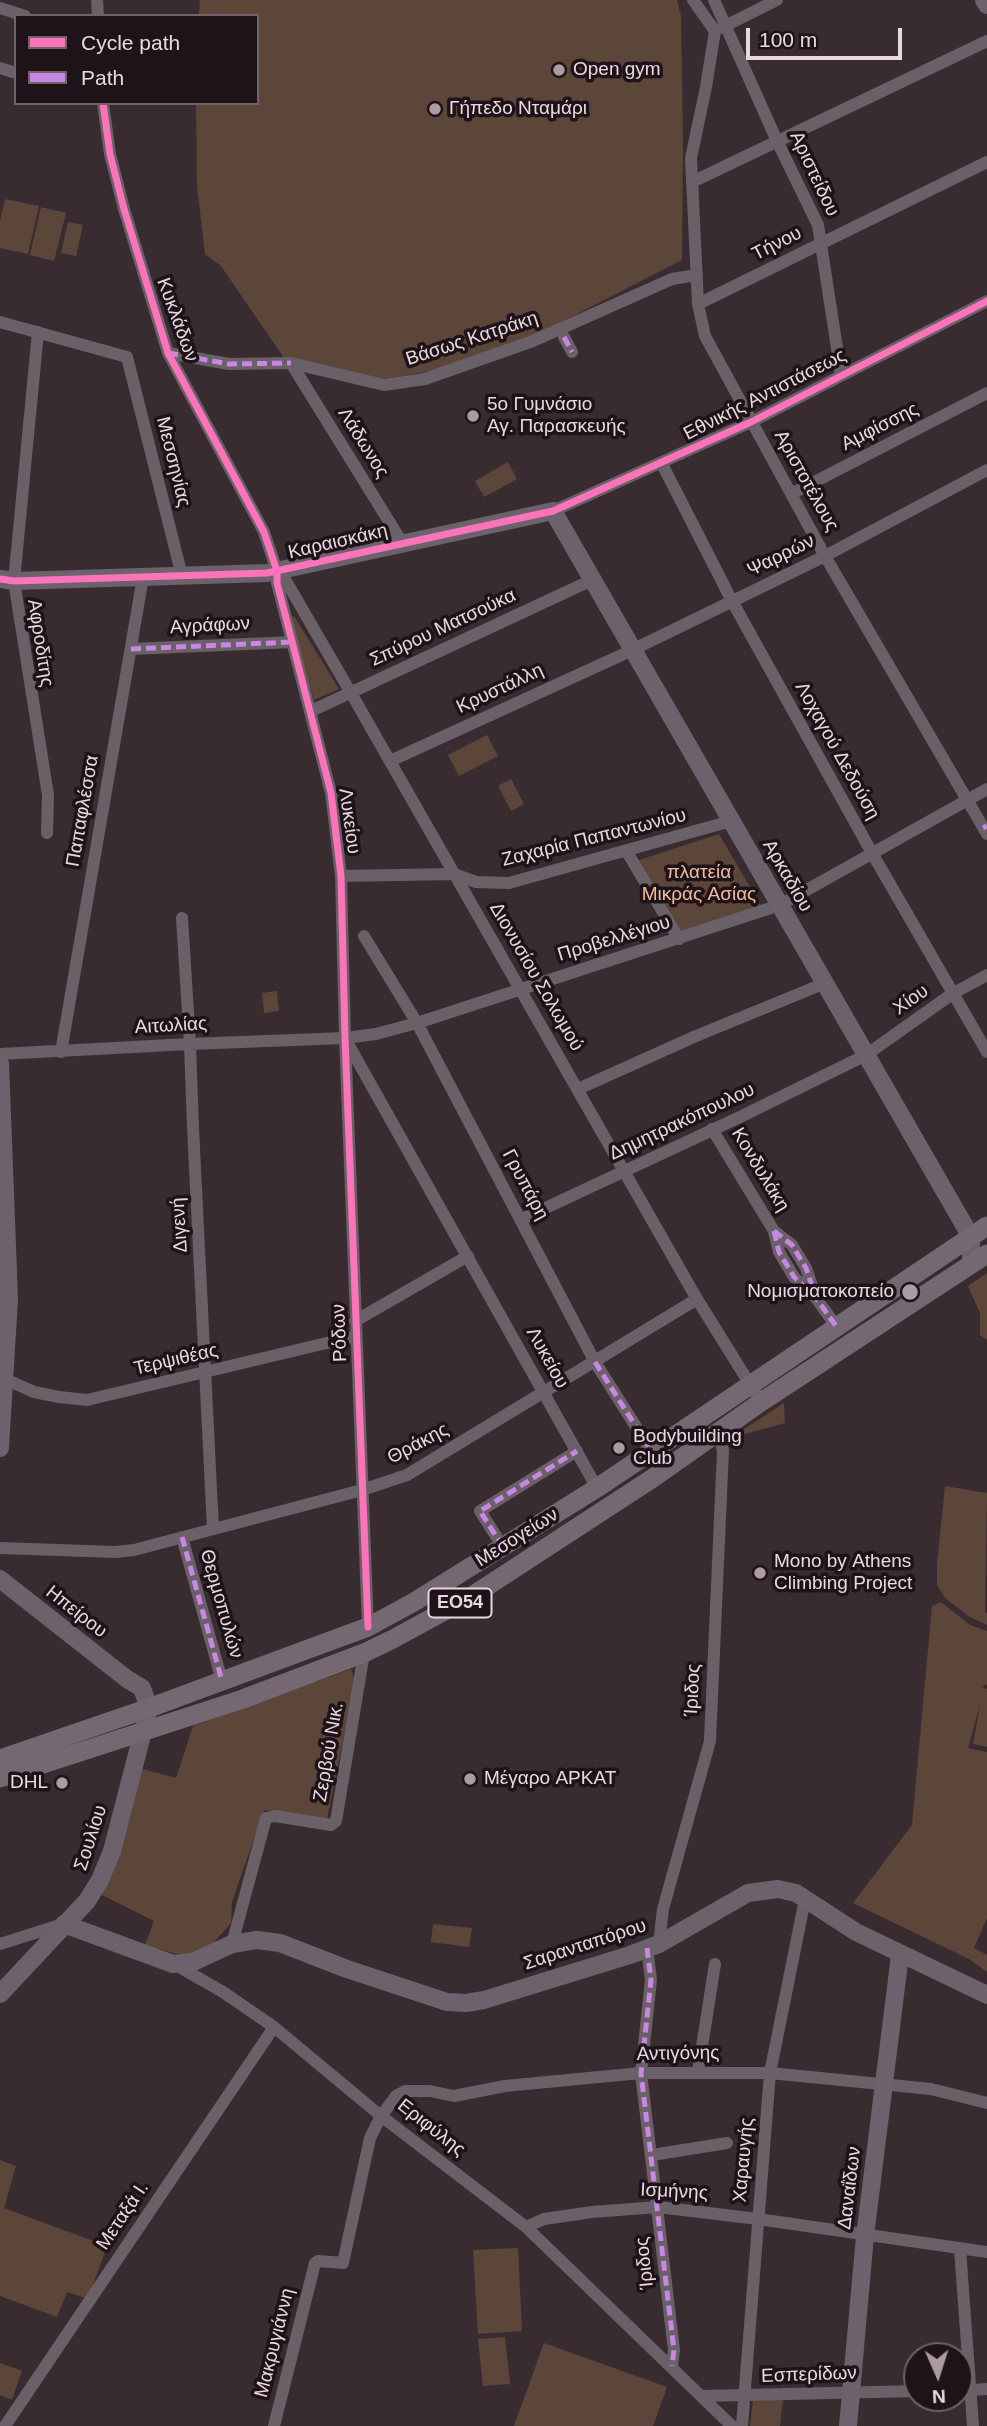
<!DOCTYPE html>
<html>
<head>
<meta charset="utf-8">
<style>
  body { margin:0 }
  #map { position:relative; width:987px; height:2426px; overflow:hidden; background:#392c31; font-family:Arial,sans-serif }
  canvas { display:block }
  .legend { position:absolute; left:14px; top:14px; width:245px; height:91px; box-sizing:border-box; background:#1e1318; border:2px solid #6f6268; margin:0; padding:9px 12px; list-style:none; font-size:21px; color:#e9d9df }
  .legend li { display:flex; align-items:center; gap:14px; height:35px }
  .legend b { width:35px; border:2px solid #6f6268 }
  .north { position:absolute; left:903px; top:2342px; width:70px; height:70px; box-sizing:border-box; background:#1e1318; border:2px solid #6f6268; border-radius:50%; rotate:177deg; font-size:19px; font-weight:700; line-height:28px; text-align:center; color:#e9d9df }
  .north::after { content:''; display:block; margin:auto; width:24px; height:32px; background:#ab9ca2; clip-path:polygon(50% 0,100% 100%,50% 72%,0 100%) }
  .scale { position:absolute; left:746px; top:28px; width:156px; height:32px; box-sizing:border-box; border:4px solid #e9d9df; border-top:0; padding-left:9px; font-size:21px; line-height:24px; white-space:nowrap; color:#e9d9df; -webkit-text-stroke:5px #1e1318; paint-order:stroke }
</style>
</head>
<body>
<div id="map">
<canvas width="987" height="2426"></canvas>
<ul class="legend">
<li><b style="height:9px;background:#fb73b8"></b>Cycle path</li>
<li><b style="height:9px;background:#c787e3"></b>Path</li>
</ul>
<div class="north">N</div>
<div class="scale">100 m</div>
</div>
<script>
const g = document.querySelector('canvas').getContext('2d');
g.lineJoin = 'round';
function fillPath(path, color) {
  g.fillStyle = color;
  g.fill(path, 'evenodd');
}
function poly(rows) {
  const path = new Path2D();
  for (const r of rows) {
    path.moveTo(r[0], r[1]);
    for (let i = 2; i < r.length; i += 2) path.lineTo(r[i], r[i + 1]);
  }
  return path;
}
function stroke(path, color, width, dash) {
  g.strokeStyle = color;
  g.lineWidth = width;
  g.lineCap = dash ? 'butt' : 'round';
  g.setLineDash(dash || []);
  g.stroke(path);
}
function label(font, color, halo, rows, align = 'center') {
  g.font = font + ' Arial,sans-serif';
  g.lineWidth = 7;
  g.setLineDash([]);
  g.textBaseline = 'middle';
  g.strokeStyle = halo;
  g.fillStyle = color;
  for (const [text, x, y, turn = 0] of rows) {
    g.save();
    g.translate(x, y);
    g.rotate((+turn || 0) * Math.PI / 180);
    g.textAlign = isNaN(turn) ? turn : align;
    if (halo) g.strokeText(text, 0, 0);
    g.fillText(text, 0, 0);
    g.restore();
  }
}
fillPath(poly([
  [200,0,677,0,681,16,683,143,682,260,536,335,433,371,383,379,284,358,221,266,205,254,197,186,196,103,257,103,257,16,199,16],
  [5,199,39,206,28,254,0,248,0,221],
  [41,207,66,213,54,261,30,255],
  [68,222,83,225,76,256,61,253],
  [508,462,517,479,484,497,475,481],
  [294,616,339,689,314,700,290,618],
  [487,735,498,756,459,776,448,755],
  [511,779,524,804,511,811,498,786],
  [719,834,761,906,681,935,636,861],
  [277,991,279,1011,264,1013,262,993],
  [987,1273,987,1340,980,1335,980,1313,968,1286],
  [784,1403,785,1423,741,1435,735,1446,728,1446,729,1439],
  [945,1486,987,1493,985,1613,987,1613,987,1625,970,1617,945,1598,937,1585,937,1564],
  [941,1602,970,1625,987,1631,987,1685,984,1685,983,1688,987,1689,987,1747,973,1744,980,1705,968,1748,987,1752,987,1918,974,1948,987,1955,987,1972,969,1959,853,1903,912,1825,932,1606],
  [351,1669,355,1681,327,1819,264,1810,232,1902,231,1923,209,1948,187,1957,145,1945,154,1921,98,1893,139,1768,176,1778,193,1726],
  [433,1924,472,1928,469,1947,431,1942],
  [0,2160,16,2166,4,2208,107,2246,88,2299,67,2292,57,2317,0,2296],
  [518,2248,522,2331,478,2334,473,2250],
  [505,2337,510,2384,483,2386,478,2339],
  [544,2343,667,2387,653,2426,514,2426],
  [0,2363,22,2371,12,2400,0,2395],
  [783,2399,780,2426,750,2426,753,2400]
]), '#5c463a');
stroke(poly([
  [97,0,98,16],
  [693,0,715,31,706,87,691,158,698,304,705,336,825,556,987,834],
  [714,0,777,141,818,225,841,374],
  [0,8,25,16],
  [721,28,777,0],
  [0,68,16,73],
  [103,103,110,154,124,209,168,353,264,532,277,571,277,583,331,793,341,876,345,1038,368,1627],
  [692,182,987,41],
  [698,304,987,162],
  [0,322,127,357,182,576],
  [38,332,14,581,48,795,47,833],
  [564,337,572,352],
  [168,353,229,364,291,363,384,385,425,379,533,341,672,279,697,275],
  [291,363,403,544],
  [662,464,732,601,872,853,987,1052],
  [791,494,987,393],
  [553,511,751,422,987,301],
  [277,571,286,581,351,693,697,1299,761,1402],
  [131,649,292,642],
  [311,711,592,580],
  [390,761,626,653,825,556,987,470],
  [627,852,679,939],
  [341,876,454,874,476,882,509,883,731,821],
  [182,918,190,1044,193,1128,213,1529],
  [364,936,417,1023,595,1362,652,1452],
  [347,1042,597,1488],
  [61,1052,143,577],
  [0,1054,190,1044,345,1038,376,1034,417,1023,780,905,987,789],
  [578,1089,696,1036,818,986],
  [712,1129,774,1231,779,1252,794,1277,816,1298],
  [522,1219,740,1117,866,1055,952,994,987,975],
  [774,1231,792,1245,806,1268,816,1298,836,1326],
  [355,1321,468,1256],
  [5,1379,34,1392,59,1397,87,1400,356,1336],
  [182,1537,222,1681],
  [503,1547,480,1511,577,1451],
  [0,1548,115,1552,134,1550,362,1490,407,1475,697,1299],
  [0,1944,63,1924],
  [232,1944,266,1818,275,1816,331,1825,336,1821,364,1653],
  [659,1944,663,1909,710,1741,723,1451,721,1442,716,1433],
  [647,1948,651,1980,641,2073,674,2350,672,2366],
  [174,1964,223,1992,274,2027,381,2116,526,2227,732,2426],
  [698,2072,715,1964],
  [652,2155,727,2143],
  [526,2227,544,2219,592,2212,658,2207,758,2219,987,2252],
  [960,2249,973,2426],
  [959,2391,987,2389],
  [702,2396,917,2391],
  [5,2426,274,2027],
  [274,2426,315,2263,318,2261,343,2263,370,2138,381,2116,397,2095,405,2091,430,2091,454,2096,505,2086,641,2073,770,2073,931,2089,987,2103],
  [742,2426,770,2073,805,1899]
]), '#696068', 12);
stroke(poly([
  [984,0,987,5],
  [0,579,14,581,267,573,553,511,971,1237,971,1264],
  [0,1063,9,1299,0,1448],
  [0,1579,127,1679,142,1688,149,1708,112,1851,100,1880,87,1901,0,1994],
  [64,1924,173,1964,193,1962,232,1944,257,1940,280,1943,347,1969,447,2002,466,2003,484,2000,630,1955,659,1944,748,1893,778,1889,796,1893,856,1932,987,1995],
  [848,2426,865,2236,900,1955]
]), '#6c626b', 18);
stroke(poly([
  [0,1759,149,1708,368,1627,414,1602,597,1488,987,1226],
  [0,1778,243,1699,364,1653,393,1639,472,1596,653,1478,761,1402,987,1254]
]), '#756873', 19);
stroke(poly([
  [564,337,572,352],
  [168,353,229,364,291,363],
  [131,649,292,642],
  [983,828,987,826],
  [774,1231,792,1245,806,1268,816,1298,836,1326],
  [774,1231,779,1252,794,1277,815,1297],
  [595,1362,652,1452],
  [182,1537,222,1681],
  [503,1547,480,1511,577,1451],
  [647,1948,651,1980,641,2073,674,2350,672,2366]
]), '#c787e3', 5, [10, 5]);
stroke(poly([
  [103,103,110,154,124,209,168,353,264,532,277,571,277,583,331,793,341,876,345,1038,368,1627],
  [0,579,14,581,267,573,553,511,751,422,987,301]
]), '#fb73b8', 7);
for (const [x, y, r, color] of [
  [559,70,7,"#ab9ca2"],
  [435,109,7,"#ab9ca2"],
  [473,416,7,"#ab9ca2"],
  [910,1292,9,"#ab9ca2"],
  [619,1448,7,"#ab9ca2"],
  [760,1573,7,"#ab9ca2"],
  [470,1779,7,"#ab9ca2"],
  [62,1783,7,"#ab9ca2"]
]) {
  const dot = new Path2D();
  dot.arc(x, y, r, 0, 2 * Math.PI);
  g.fillStyle = color;
  g.fill(dot);
  stroke(dot, '#1e1318', 2.5);
}
for (const [x, y, w] of [
  [460,1603,63]
]) {
  const box = new Path2D();
  box.roundRect(x - w / 2, y - 14.5, w, 29, 5);
  g.fillStyle = '#1e1318';
  g.fill(box);
  stroke(box, '#e9d9df', 2);
}
label('bold 18px', '#e9d9df', null, [
  ["ΕΟ54",460,1603]
]);
label('19px', '#e9d9df', '#1e1318', [
  ["Open gym",573,70],
  ["Γήπεδο Νταμάρι",449,109],
  ["5ο Γυμνάσιο",487,405],
  ["Αγ. Παρασκευής",487,427],
  ["Νομισματοκοπείο",894,1292,"right"],
  ["Bodybuilding",633,1437],
  ["Club",633,1459],
  ["Mono by Athens",774,1562],
  ["Climbing Project",774,1584],
  ["Μέγαρο ΑΡΚΑΤ",484,1779],
  ["DHL",48,1783,"right"]
], 'left');
label('19px', '#e9d9df', '#1e1318', [
  ["Αριστείδου",814,174,65],
  ["Τήνου",777,244,-27],
  ["Κυκλάδων",177,320,70],
  ["Βάσως Κατράκη",472,339,-18],
  ["Εθνικής Αντιστάσεως",765,395,-27],
  ["Αμφίσσης",880,427,-27],
  ["Λάδωνος",363,443,58],
  ["Μεσσηνίας",173,462,76],
  ["Αριστοτέλους",806,481,61],
  ["Καραισκάκη",338,542,-13],
  ["Ψαρρών",781,556,-26],
  ["Αγράφων",210,626,-3],
  ["Σπύρου Ματσούκα",443,628,-25],
  ["Αφροδίτης",40,643,81],
  ["Κρυστάλλη",500,689,-25],
  ["Λοχαγού Δεδούση",837,751,61],
  ["Παπαφλέσσα",83,811,-80],
  ["Λυκείου",349,821,82],
  ["Ζαχαρία Παπαντωνίου",594,838,-14],
  ["Αρκαδίου",787,876,60],
  ["Προβελλέγιου",614,939,-17],
  ["Διονυσίου Σολωμού",536,977,60],
  ["Χίου",911,1000,-35],
  ["Αιτωλίας",171,1026,-3],
  ["Δημητρακόπουλου",682,1122,-25],
  ["Κονδυλάκη",760,1170,59],
  ["Γρυπάρη",525,1185,62],
  ["Διγενή",180,1225,-93],
  ["Ρόδων",340,1333,-92],
  ["Λυκείου",547,1358,61],
  ["Τερψιθέας",176,1360,-13],
  ["Θράκης",418,1444,-28],
  ["Μεσογείων",517,1538,-32],
  ["Θερμοπυλών",221,1604,74],
  ["Ηπείρου",76,1612,38],
  ["Ίριδος",693,1690,-87],
  ["Ζερβού Νικ.",329,1752,-80],
  ["Σουλίου",91,1838,-72],
  ["Σαρανταπόρου",585,1945,-18],
  ["Αντιγόνης",678,2054,-1],
  ["Εριφύλης",431,2128,38],
  ["Χαραυγής",744,2160,-85],
  ["Δαναΐδων",850,2188,-83],
  ["Ισμήνης",674,2192,3],
  ["Μεταξά Ι.",123,2216,-56],
  ["Ίριδος",645,2263,-96],
  ["Μακρυγιάννη",275,2343,-76],
  ["Εσπερίδων",809,2375,-2]
]);
label('19px', '#f2bc9c', '#1e1318', [
  ["πλατεία",699,873],
  ["Μικράς Ασίας",699,895]
]);
</script>
</body>
</html>
